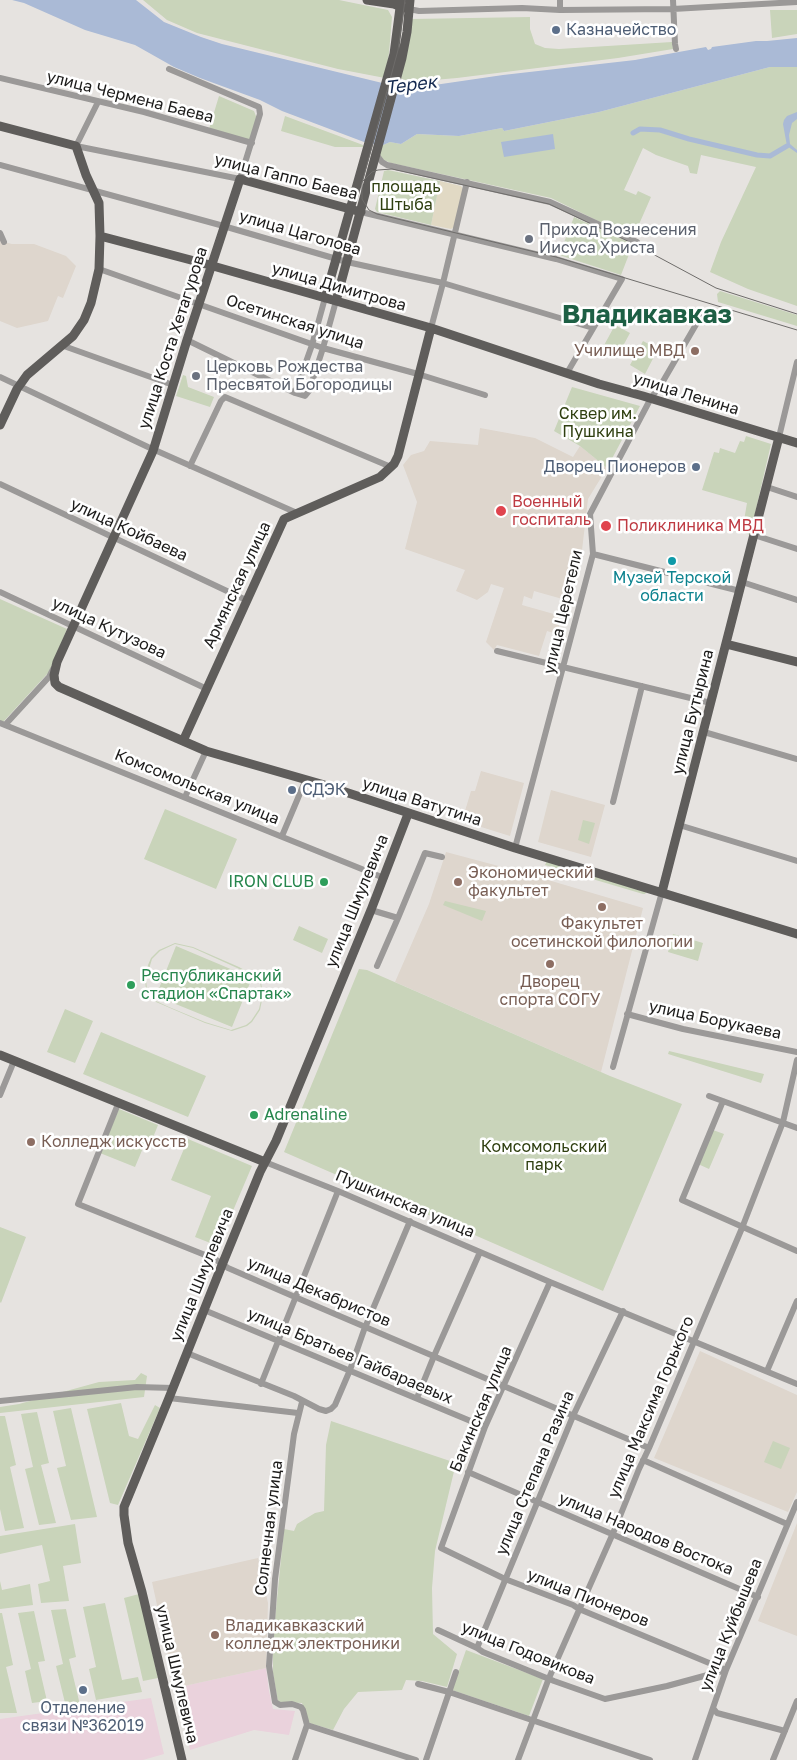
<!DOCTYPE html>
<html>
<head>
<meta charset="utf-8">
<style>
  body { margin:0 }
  canvas { display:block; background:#e6e3e0 }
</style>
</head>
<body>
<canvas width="797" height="1760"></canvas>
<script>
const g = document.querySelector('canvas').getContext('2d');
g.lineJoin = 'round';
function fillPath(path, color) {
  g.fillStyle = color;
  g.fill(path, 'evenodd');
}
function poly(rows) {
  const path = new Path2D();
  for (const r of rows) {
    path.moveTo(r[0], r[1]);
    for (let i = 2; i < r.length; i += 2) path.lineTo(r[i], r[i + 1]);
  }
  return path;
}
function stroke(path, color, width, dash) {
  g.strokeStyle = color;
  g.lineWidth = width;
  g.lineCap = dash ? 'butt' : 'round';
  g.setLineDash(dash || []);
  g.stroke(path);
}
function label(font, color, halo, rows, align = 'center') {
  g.font = font + ' "Golos Text",sans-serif';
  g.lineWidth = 5;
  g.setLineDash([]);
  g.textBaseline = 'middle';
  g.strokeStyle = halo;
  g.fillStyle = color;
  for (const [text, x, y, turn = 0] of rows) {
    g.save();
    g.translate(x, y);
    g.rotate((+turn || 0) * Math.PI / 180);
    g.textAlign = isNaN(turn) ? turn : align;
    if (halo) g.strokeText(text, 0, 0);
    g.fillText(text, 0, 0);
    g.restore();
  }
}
fillPath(poly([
  [440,181,461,186,463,189,454,227,451,229,431,225]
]), '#e1d9c4');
fillPath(poly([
  [266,1668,269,1691,273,1709,295,1711,289,1735,254,1730,190,1750,175,1688],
  [151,1698,164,1754,143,1760,0,1760,0,1719]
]), '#ead2dc');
fillPath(poly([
  [0,241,12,244,34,244,66,256,76,266,63,298,58,296,48,321,17,328,0,321],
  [480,428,535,438,573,457,580,446,607,468,588,499,582,550,566,600,534,591,532,599,524,596,522,605,561,616,557,634,547,631,539,656,497,645,494,650,486,642,504,588,491,584,488,592,477,600,456,591,465,570,405,549,417,502,403,465,411,455,424,451,430,441,478,445],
  [481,771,524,783,510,836,462,821,471,791,475,791],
  [551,790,605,805,591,857,538,842],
  [446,852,521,872,643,908,601,1072,395,982,429,904],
  [700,1351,797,1395,797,1492,788,1512,654,1458],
  [797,1523,797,1636,758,1621],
  [258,1558,268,1603,266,1668,175,1688,152,1582]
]), '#ded6cd');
fillPath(poly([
  [143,0,339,0,388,10,392,17,389,53,385,78,338,69,197,33,167,20],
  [770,10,797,10,797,34,772,38],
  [530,17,530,29,535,44,545,48,559,49,672,42,673,49,618,58,457,78,422,81,405,80,403,84,403,79,398,79,411,19],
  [770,67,797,67,797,306,748,289,710,272,721,242,756,167,701,155,697,174,690,173,688,166,656,155,643,148,624,190,636,195,638,191,651,197,633,238,551,198,391,163,384,160,378,155,381,146,390,142,401,144,417,134,459,136,502,128,504,131,599,112],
  [219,96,254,111,257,119,251,140,209,129],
  [285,116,363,145,363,147,335,147,281,131],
  [388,170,440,181,431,225,377,212,375,209,384,171],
  [574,217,633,244,621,275,559,255],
  [720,291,797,315,797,326,718,302,717,294],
  [615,325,630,333,617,357,602,349],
  [643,341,658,349,645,374,630,365],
  [183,375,186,376,188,387,214,397,210,407,176,396],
  [572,387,640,406,607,468,580,446,554,431],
  [746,436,771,444,750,535,742,532,747,503,702,490,714,452,719,453,720,448,735,453,740,441,744,442],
  [0,599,67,629,49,672,3,722,0,721],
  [165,809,237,839,216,889,144,859],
  [583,820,595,823,589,844,578,840],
  [547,861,647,891,645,894,643,894,545,865],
  [445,901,486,911,482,921,443,905],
  [299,926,328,939,322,953,293,940],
  [673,934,703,943,698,961,668,952],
  [175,943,193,947,239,967,257,977,261,982,263,995,260,1010,252,1022,247,1026,232,1031,205,1023,156,1002,146,990,145,979,148,965,151,958,159,950],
  [175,944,193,948,257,977,260,982,262,995,259,1009,251,1021,246,1025,231,1030,205,1022,169,1007,156,1001,151,996,147,990,146,979,152,959,160,951],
  [176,946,252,978,232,1027,156,996],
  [359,969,367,970,610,1076,682,1104,603,1291,284,1152],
  [65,1009,93,1021,75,1063,47,1052],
  [101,1032,206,1076,188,1117,83,1074],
  [669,1051,764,1074,761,1083,668,1054],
  [119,1109,158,1125,148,1150,143,1148,135,1167,100,1153],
  [713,1130,724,1134,709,1169,698,1164],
  [188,1139,252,1166,218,1246,195,1237,211,1196,171,1180],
  [0,1227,26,1237,1,1303,0,1302],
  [141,1373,147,1376,144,1397,0,1413,0,1407,19,1404,99,1382,135,1380],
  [121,1403,129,1436,138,1439,155,1405,160,1408,118,1505,110,1503,87,1409],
  [71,1408,97,1517,71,1520,57,1468,66,1466,53,1411],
  [37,1412,49,1463,41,1465,56,1523,39,1525,25,1469,33,1467,21,1414],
  [0,1416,5,1416,16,1465,10,1467,24,1528,5,1531,0,1509],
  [331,1421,456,1463,435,1551,432,1588,433,1634,457,1654,447,1687,422,1681,406,1680,402,1690,358,1692,344,1709,333,1730,309,1723,302,1703,278,1702,273,1673,273,1639,284,1529,294,1531,297,1524,315,1513,324,1511,326,1445],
  [773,1441,790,1448,781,1469,764,1462],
  [75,1524,81,1563,63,1566,69,1601,41,1603,38,1584,50,1581,42,1545,0,1554,0,1536],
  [0,1581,2,1590,30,1584,33,1605,0,1609],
  [139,1594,158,1678,143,1681,124,1598],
  [105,1603,122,1680,138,1677,142,1692,96,1700,89,1669,96,1667,83,1607],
  [66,1609,76,1657,69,1659,80,1705,66,1707,56,1666,63,1664,51,1610],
  [34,1611,45,1661,38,1662,47,1701,32,1703,25,1671,31,1669,18,1613],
  [0,1613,2,1613,13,1665,6,1667,17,1713,0,1713],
  [466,1650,543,1679,529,1716,452,1690]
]), '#c9d4ba');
fillPath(poly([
  [12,0,136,0,164,22,201,37,222,44,407,89,503,75,635,60,706,47,708,50,711,49,712,47,756,41,767,41,797,38,797,67,770,67,599,112,504,131,502,128,459,136,417,134,401,144,390,142,381,146,364,142,282,111,260,100,200,78,174,67,135,45,85,30,24,3],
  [797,112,797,119,792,123,789,135,790,144,797,150,797,153,787,146,783,124,784,120,787,116],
  [553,134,555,149,504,157,501,142]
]), '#aabad6');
stroke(poly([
  [633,133,640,129,660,130,689,139,757,155,770,156,787,146]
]), '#aabad6', 5);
stroke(poly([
  [560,0,560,10],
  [673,0,675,44,676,49],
  [409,9,419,11,522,8,560,10,673,9,797,2],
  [0,78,144,112,252,143],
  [98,102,76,146,240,179,260,114,259,107,169,69],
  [375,153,382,162,387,165,550,202,637,242],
  [0,165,220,225,347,262,443,283,593,328],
  [361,212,556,259,622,279,567,373],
  [0,233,4,242],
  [99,269,323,348,418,374,485,395],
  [431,328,443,283,467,182],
  [187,340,295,393,305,396,309,391,323,348,336,301],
  [61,345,173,385],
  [0,377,148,447,297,513],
  [295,393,312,345,325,298],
  [779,437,797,362],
  [190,466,221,401,225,397,391,467],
  [0,484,246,600],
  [767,487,797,497],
  [754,535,797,549],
  [593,554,740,591],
  [742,582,797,600],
  [0,592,207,689],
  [497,651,711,703],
  [0,723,384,878],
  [5,725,49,677,53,669],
  [704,732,797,759],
  [185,797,206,751],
  [613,802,642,686],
  [679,825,797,861],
  [282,836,306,779],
  [515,848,593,554,590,514,651,398,662,383,701,316],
  [371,910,398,918,425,853,442,857],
  [377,966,398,918],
  [627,1014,683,1029,797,1052],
  [613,1067,662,892],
  [0,1095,14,1061],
  [709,1096,797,1128],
  [723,1101,682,1200,797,1251],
  [118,1104,78,1204,215,1259,228,1268,295,1297,649,1448],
  [265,1162,338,1191,550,1282,797,1384],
  [550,1282,485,1427,441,1548,505,1579,573,1605,579,1609,726,1670],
  [204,1310,485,1427],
  [187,1353,294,1396,319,1409,326,1411,331,1409,335,1405,350,1370,364,1330,410,1221],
  [767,1371,797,1301],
  [261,1384,338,1191],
  [169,1398,298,1413],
  [417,1398,434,1356,480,1252],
  [0,1401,137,1387,173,1388],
  [302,1402,294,1434,275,1579,269,1666,275,1702,280,1705,292,1704,301,1707,303,1710,307,1725],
  [643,1460,787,1524],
  [468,1472,758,1597],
  [438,1630,477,1648,483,1652,554,1681,605,1699,667,1686,726,1670],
  [477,1648,573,1416,623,1311],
  [418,1684,449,1692,650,1760],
  [713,1708,717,1713,785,1731],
  [307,1725,416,1760],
  [295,1760,307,1725],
  [426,1760,456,1672],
  [518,1760,549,1678,614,1531,639,1469,649,1448,742,1228,783,1122,797,1060],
  [695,1760,726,1670,797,1502],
  [773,1760,797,1701]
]), '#9b9998', 6);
stroke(poly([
  [367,0,394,4,404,8],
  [0,126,76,146,86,175,99,203,100,236,99,269,91,303,84,320,73,336,27,375,17,389,0,425],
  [361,212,240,179,187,340,153,451,57,662,54,675,55,683,59,687,206,751,321,784,515,848,797,934],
  [100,236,206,264,431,328,599,384,643,396,797,443],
  [325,298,394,54,401,0],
  [336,301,402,58,407,32,410,0],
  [726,644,797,662],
  [183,741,284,519,380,477,394,464,398,456,431,328],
  [662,892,779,437],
  [0,1055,265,1162],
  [182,1760,142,1592,128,1543,124,1515,124,1507,169,1398,222,1265,260,1172,276,1141,371,910,408,814]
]), '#5f5d5b', 9);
stroke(poly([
  [405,0,398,50,362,183,362,199,369,210,377,214,556,257,797,330],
  [362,182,372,172,378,170,392,169,549,204,636,245,716,288,797,314]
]), '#6e6c6a', 1);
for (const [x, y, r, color] of [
  [556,30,5,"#5c6f8a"],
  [529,239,5,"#6b7280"],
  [695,351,5,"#8d6e63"],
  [196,376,5,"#6b7280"],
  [696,467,5,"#5c6f8a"],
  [501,511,6,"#e0444e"],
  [606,526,6,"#e0444e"],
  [672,561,5,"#0f9aa8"],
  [292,790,5,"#5c6f8a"],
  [324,882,5,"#2e9e5b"],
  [458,882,5,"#8d6e63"],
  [602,907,5,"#8d6e63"],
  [550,964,5,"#8d6e63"],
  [131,985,5,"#2e9e5b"],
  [254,1115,5,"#2e9e5b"],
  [31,1142,5,"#8d6e63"],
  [215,1635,5,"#8d6e63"],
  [83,1690,5,"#5c6f8a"]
]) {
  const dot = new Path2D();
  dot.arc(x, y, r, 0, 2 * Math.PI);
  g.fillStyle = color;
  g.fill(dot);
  stroke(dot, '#fff', 2);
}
label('16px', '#4e5e75', '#fff', [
  ["Казначейство",566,30],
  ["Дворец Пионеров",686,467,"right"],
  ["СДЭК",302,790],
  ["Отделение",83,1708,"center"],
  ["связи №362019",83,1726,"center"]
], 'left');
label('16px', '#1c1b1a', '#fff', [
  ["улица Чермена Баева",130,97,14],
  ["улица Гаппо Баева",286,177,14],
  ["улица Цаголова",300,233,16],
  ["улица Димитрова",339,287,16],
  ["Осетинская улица",295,322,18],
  ["улица Коста Хетагурова",173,338,-72],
  ["улица Ленина",686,394,17],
  ["улица Койбаева",129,530,25],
  ["Армянская улица",237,585,-65],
  ["улица Церетели",563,612,-77],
  ["улица Кутузова",109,628,25],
  ["улица Бутырина",693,712,-76],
  ["Комсомольская улица",197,787,22],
  ["улица Ватутина",422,802,18],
  ["улица Шмулевича",357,901,-68],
  ["улица Борукаева",715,1020,12],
  ["Пушкинская улица",405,1204,23],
  ["улица Шмулевича",202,1275,-68],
  ["улица Декабристов",319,1292,23],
  ["улица Братьев Гайбараевых",350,1356,23],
  ["улица Максима Горького",651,1407,-67],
  ["Бакинская улица",481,1409,-67],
  ["улица Степана Разина",535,1473,-67],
  ["Солнечная улица",269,1528,-83],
  ["улица Народов Востока",646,1534,23],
  ["улица Пионеров",588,1598,22],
  ["улица Куйбышева",731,1625,-68],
  ["улица Годовикова",528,1653,22],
  ["улица Шмулевича",177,1674,77]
]);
label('16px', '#2f3f10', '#fff', [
  ["площадь",406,187],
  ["Штыба",406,205],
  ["Сквер им.",598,414],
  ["Пушкина",598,432],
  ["Комсомольский",544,1147],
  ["парк",544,1165]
]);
label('16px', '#5b616d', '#fff', [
  ["Приход Вознесения",539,230],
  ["Иисуса Христа",539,248],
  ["Церковь Рождества",206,367],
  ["Пресвятой Богородицы",206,385]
], 'left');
label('16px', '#785e54', '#fff', [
  ["Училище МВД",685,351,"right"],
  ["Экономический",468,873],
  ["факультет",468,891],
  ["Факультет",602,924,"center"],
  ["осетинской филологии",602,942,"center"],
  ["Дворец",550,982,"center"],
  ["спорта СОГУ",550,1000,"center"],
  ["Колледж искусств",41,1142],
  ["Владикавказский",225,1626],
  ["колледж электроники",225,1644]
], 'left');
label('16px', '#be3a42', '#fff', [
  ["Военный",512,502],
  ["госпиталь",512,520],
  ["Поликлиника МВД",617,526]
], 'left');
label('16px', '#0d838f', '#fff', [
  ["Музей Терской",672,578],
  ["области",672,596]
]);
label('16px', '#27864d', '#fff', [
  ["IRON CLUB",314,882,"right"],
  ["Республиканский",141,976],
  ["стадион «Спартак»",141,994],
  ["Adrenaline",264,1115]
], 'left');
label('italic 18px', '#14294f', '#fff', [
  ["Терек",411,85,-7]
]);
label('bold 26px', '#1d5f44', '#fff', [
  ["Владикавказ",647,315]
]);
</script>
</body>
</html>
